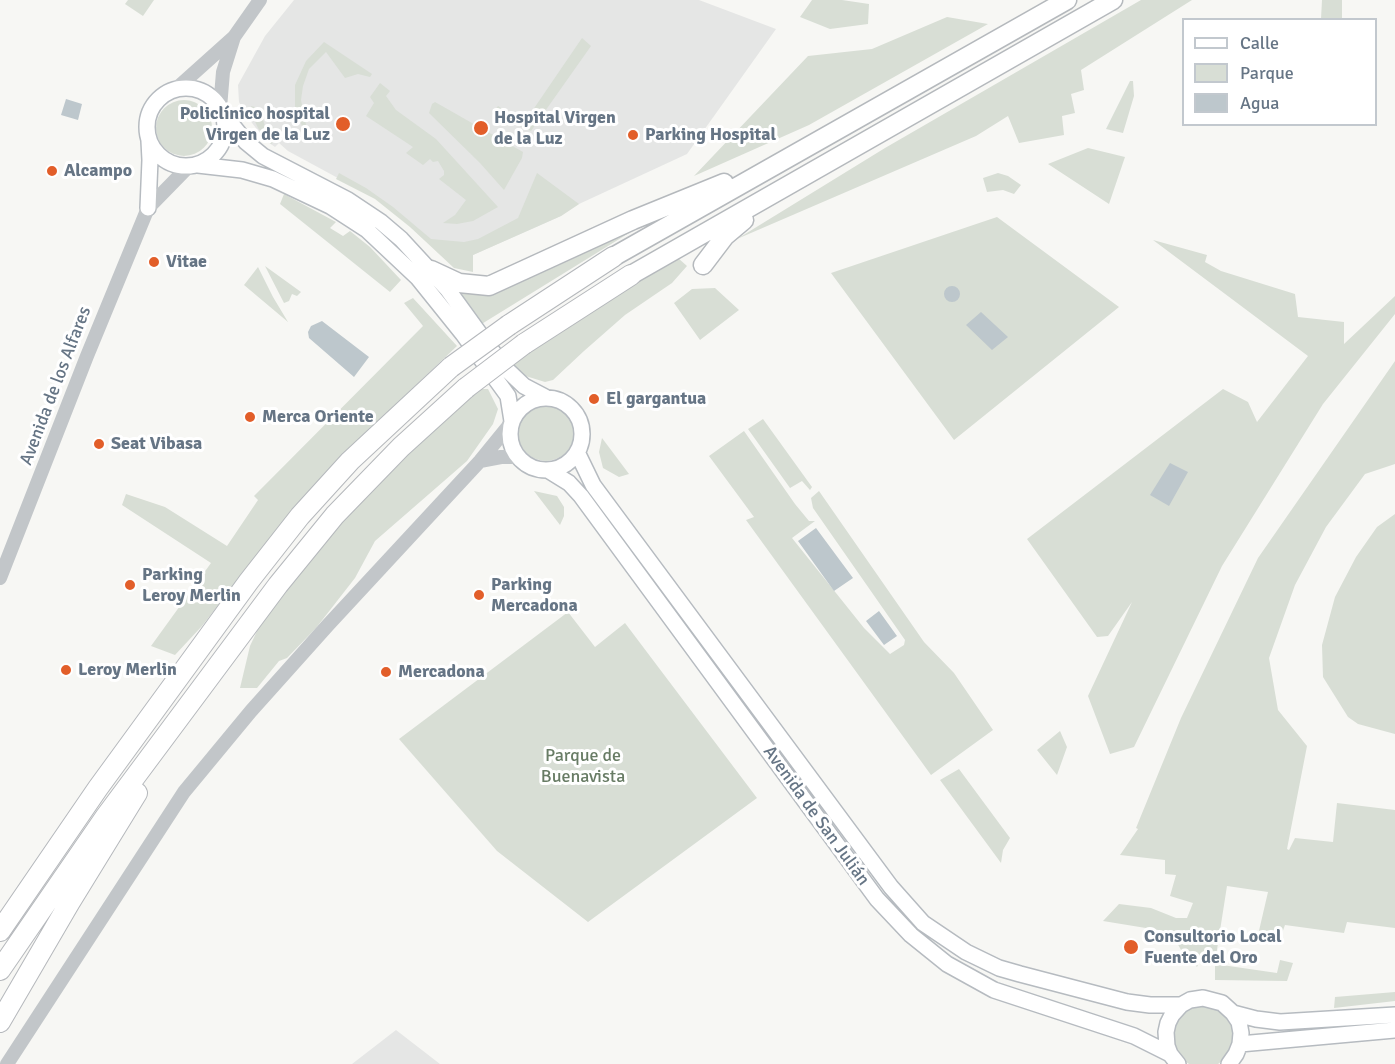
<!DOCTYPE html>
<html>
<head>
<meta charset="utf-8">
<style>
  body { margin:0 }
  #map { position:relative; width:1395px; height:1064px; overflow:hidden; background:#f7f7f4; font-family:Signika,sans-serif }
  canvas { display:block }
  .legend { position:absolute; left:1182px; top:18px; width:195px; height:108px; box-sizing:border-box; background:#fff; border:2px solid #c2c8ce; margin:0; padding:8px 10px; list-style:none; font-size:18px; color:#667585 }
  .legend li { display:flex; align-items:center; gap:12px; height:30px }
  .legend b { width:30px; border:2px solid #c2c8ce }
</style>
</head>
<body>
<div id="map">
<canvas width="1395" height="1064"></canvas>
<ul class="legend">
<li><b style="height:8px;background:#fff"></b>Calle</li>
<li><b style="height:16px;background:#d8ded5"></b>Parque</li>
<li><b style="height:16px;background:#bdc7cc"></b>Agua</li>
</ul>
</div>
<script>
const g = document.querySelector('canvas').getContext('2d');
g.lineJoin = 'round';
function fillPath(path, color) {
  g.fillStyle = color;
  g.fill(path, 'evenodd');
}
function poly(rows) {
  const path = new Path2D();
  for (const r of rows) {
    if (r.length === 3) {
      path.moveTo(r[0] + r[2], r[1]);
      path.arc(r[0], r[1], r[2], 0, 2 * Math.PI);
      continue;
    }
    path.moveTo(r[0], r[1]);
    for (let i = 2; i < r.length; i += 2) path.lineTo(r[i], r[i + 1]);
  }
  return path;
}
function stroke(path, color, width, dash) {
  g.strokeStyle = color;
  g.lineWidth = width;
  g.lineCap = dash ? 'butt' : 'round';
  g.setLineDash(dash || []);
  g.stroke(path);
}
function label(font, color, halo, rows, align = 'center') {
  g.font = font + ' Signika,sans-serif';
  g.lineWidth = 6;
  g.setLineDash([]);
  g.textBaseline = 'middle';
  g.strokeStyle = halo;
  g.fillStyle = color;
  for (const [text, x, y, turn = 0] of rows) {
    g.save();
    g.translate(x, y);
    g.rotate((+turn || 0) * Math.PI / 180);
    g.textAlign = isNaN(turn) ? turn : align;
    if (halo) g.strokeText(text, 0, 0);
    g.fillText(text, 0, 0);
    g.restore();
  }
}
fillPath(poly([
  [294,0,699,0,776,29,687,154,579,204,561,216,473,255,428,243,384,203,288,151,279,143,275,147,265,140,246,115,239,102,238,85,265,36],
  [396,1030,440,1064,352,1064]
]), '#e5e6e5');
fillPath(poly([
  [128,0,154,0,143,16,125,4],
  [812,0,842,0,869,4,868,24,830,29,800,17],
  [1141,0,1192,0,1081,70,1084,90,1071,94,1075,113,1062,116,1064,135,1019,143,1008,116,976,136,737,239,885,148],
  [1322,0,1342,0,1342,19,1321,19],
  [947,17,988,24,809,125,694,176,808,56,872,49],
  [582,38,591,46,531,131,492,114,498,106,524,123],
  [324,42,372,74,370,77,358,74,345,78,326,52,309,69,303,86,301,100,306,125,302,126,295,107,295,85,306,61],
  [1130,81,1133,81,1134,96,1123,133,1106,129],
  [380,83,390,91,386,96,396,110,436,139,498,207,473,221,457,224,443,223,455,215,466,200,439,179,444,175,444,171,438,161,433,162,430,159,423,165,406,153,413,147,366,116,374,103,370,97],
  [184,128,28],
  [435,102,523,152,522,158,504,190,480,163,429,113,432,104],
  [251,106,259,108,266,129,273,127,279,139,271,144,258,128,252,115],
  [1088,148,1125,157,1109,204,1048,164],
  [339,173,366,188,393,207,431,239,464,242,478,239,518,218,537,173,579,204,561,216,473,255,473,272,454,268,410,227,375,199,336,179],
  [998,173,1008,176,1021,185,1014,194,1003,190,987,192,983,178],
  [284,194,336,222,330,228,343,236,350,231,370,247,401,280,390,292,280,204],
  [997,217,1119,307,954,440,831,273],
  [642,225,480,325,456,290],
  [1153,240,1207,255,1205,262,1221,271,1295,294,1298,317,1344,322,1344,344,1395,296,1395,314,1323,404,1222,566,1134,747,1110,754,1088,696,1132,602,1108,636,1097,637,1027,539,1223,389,1248,402,1257,422,1308,356],
  [678,258,687,266,672,283,625,315,584,351,553,380,545,382,519,374,509,365,588,313],
  [265,266,301,292,297,296,292,294,289,301,284,303],
  [258,267,273,297,288,322,244,285],
  [715,288,739,310,700,340,674,303,692,289],
  [413,298,457,346,371,428,271,537,202,626,175,655,151,646,211,563,122,505,126,494,165,507,227,546,258,500,254,496,423,326,404,303],
  [1395,361,1395,464,1365,474,1326,527,1295,585,1269,658,1278,710,1307,746,1287,849,1289,850,1295,838,1333,842,1337,803,1395,810,1395,928,1347,922,1344,933,1285,925,1280,939,1258,935,1268,892,1227,886,1216,956,1202,955,1197,967,1181,950,1174,937,1164,936,1158,930,1103,921,1119,904,1151,908,1176,918,1187,918,1193,903,1170,896,1176,875,1165,874,1165,860,1120,855,1138,829,1136,828,1181,718,1258,558],
  [473,389,488,389,498,409,493,424,467,461,375,541,355,578,316,628,287,658,279,661,257,688,240,688,250,646,265,614,365,492],
  [546,433,28],
  [763,419,812,487,810,490,802,481,790,488,748,429],
  [744,431,795,504,809,521,815,521,792,538,864,628,890,654,904,645,905,640,813,508,811,498,819,491,924,642,954,673,993,730,931,775,746,520,754,517,709,456],
  [602,438,629,474,619,477,603,468,599,452],
  [534,491,557,496,564,507,564,516,560,525],
  [1395,514,1395,734,1358,724,1348,717,1323,677,1322,645,1335,597,1356,557,1377,527],
  [568,612,595,647,625,623,757,798,588,922,497,851,399,739],
  [1060,731,1067,747,1057,775,1037,750],
  [959,769,1010,838,1003,850,1001,863,940,780],
  [1280,960,1293,963,1287,981,1215,980,1215,964,1277,973],
  [1395,992,1395,1001,1334,1008,1335,997],
  [1197,1005,1205,1005,1220,1009,1231,1020,1235,1036,1227,1057,1218,1064,1189,1064,1178,1056,1172,1041,1174,1025,1183,1012]
]), '#d8ded5');
fillPath(poly([
  [66,99,82,104,78,120,61,115],
  [952,294,8],
  [981,312,1008,337,992,350,966,325],
  [322,321,369,357,354,377,309,338,308,332,311,326],
  [1170,463,1188,472,1169,506,1150,495],
  [816,528,853,578,834,591,798,541],
  [879,611,897,636,884,645,866,621]
]), '#bdc7cc');
const secondary = poly([
  [186,127,39],
  [224,115,246,142,263,156,348,200,381,222,401,239,448,290,503,366,524,386,545,397],
  [198,165,242,170,273,179,330,206,367,230,418,278,463,334,508,396,512,421],
  [148,208,150,160,149,141],
  [546,434,36],
  [577,452,593,485,891,887,923,923,966,952,999,968,1020,974,1127,1002,1150,1005,1181,1005],
  [548,470,569,483,581,496,877,899,911,935,947,964,994,990,1134,1036,1170,1054],
  [1233,1013,1256,1019,1280,1022,1395,1015],
  [1240,1044,1395,1030],
  [1178,1064,1170,1054,1167,1046,1166,1032,1168,1023,1172,1015,1181,1005,1190,1000,1203,998,1222,1003,1233,1013,1239,1022,1241,1033,1240,1044,1236,1054,1229,1064]
]);
const primary = poly([
  [613,257,1067,0],
  [703,265,725,236,744,220],
  [431,270,459,283,489,286,633,220,724,183],
  [631,275,1113,0]
]);
const motorway = poly([
  [509,325,613,257],
  [524,344,631,275],
  [0,931,98,788,249,581,300,516,350,461,451,367],
  [0,970,106,816,278,585,335,515,401,447,466,388],
  [0,1022,70,902,137,793]
]);
stroke(secondary, '#b6bbc0', 18);
stroke(primary, '#b5b9bd', 21);
stroke(motorway, '#b5b8bc', 22);
stroke(poly([
  [176,89,234,37,260,0],
  [220,108,223,72,234,37],
  [480,461,501,457,518,457],
  [0,578,87,356,148,208,189,166],
  [7,1064,184,792,251,711,328,625,480,461,511,423]
]), '#c2c6c9', 14);
stroke(secondary, '#fff', 15);
stroke(primary, '#fff', 18);
stroke(motorway, '#fff', 20);
const motorwayBridge = poly([
  [451,367,509,325],
  [466,388,524,344]
]);
stroke(motorwayBridge, '#b5b8bc', 22, []);
stroke(motorwayBridge, '#fff', 20);
for (const [x, y, r, color] of [
  [343,124,8,"#e25e29"],
  [481,128,8,"#e25e29"],
  [633,135,6,"#e25e29"],
  [52,171,6,"#e25e29"],
  [154,262,6,"#e25e29"],
  [594,399,6,"#e25e29"],
  [250,417,6,"#e25e29"],
  [99,444,6,"#e25e29"],
  [130,585,6,"#e25e29"],
  [479,595,6,"#e25e29"],
  [66,670,6,"#e25e29"],
  [386,672,6,"#e25e29"],
  [1131,947,8,"#e25e29"]
]) {
  const dot = new Path2D();
  dot.arc(x, y, r, 0, 2 * Math.PI);
  g.fillStyle = color;
  g.fill(dot);
  stroke(dot, '#fff', 2);
}
label('bold 18px', '#667585', '#fff', [
  ["Policlínico hospital",330,114,"right"],
  ["Virgen de la Luz",330,135,"right"],
  ["Hospital Virgen",494,118],
  ["de la Luz",494,139],
  ["Parking Hospital",645,135],
  ["Alcampo",64,171],
  ["Vitae",166,262],
  ["El gargantua",606,399],
  ["Merca Oriente",262,417],
  ["Seat Vibasa",111,444],
  ["Parking",142,575],
  ["Leroy Merlin",142,596],
  ["Parking",491,585],
  ["Mercadona",491,606],
  ["Leroy Merlin",78,670],
  ["Mercadona",398,672],
  ["Consultorio Local",1144,937],
  ["Fuente del Oro",1144,958]
], 'left');
label('18px', '#667585', '#fff', [
  ["Avenida de los Alfares",56,386,-69],
  ["Avenida de San Julián",816,816,54]
]);
label('18px', '#687c65', '#fff', [
  ["Parque de",583,756],
  ["Buenavista",583,777]
]);
</script>
</body>
</html>
